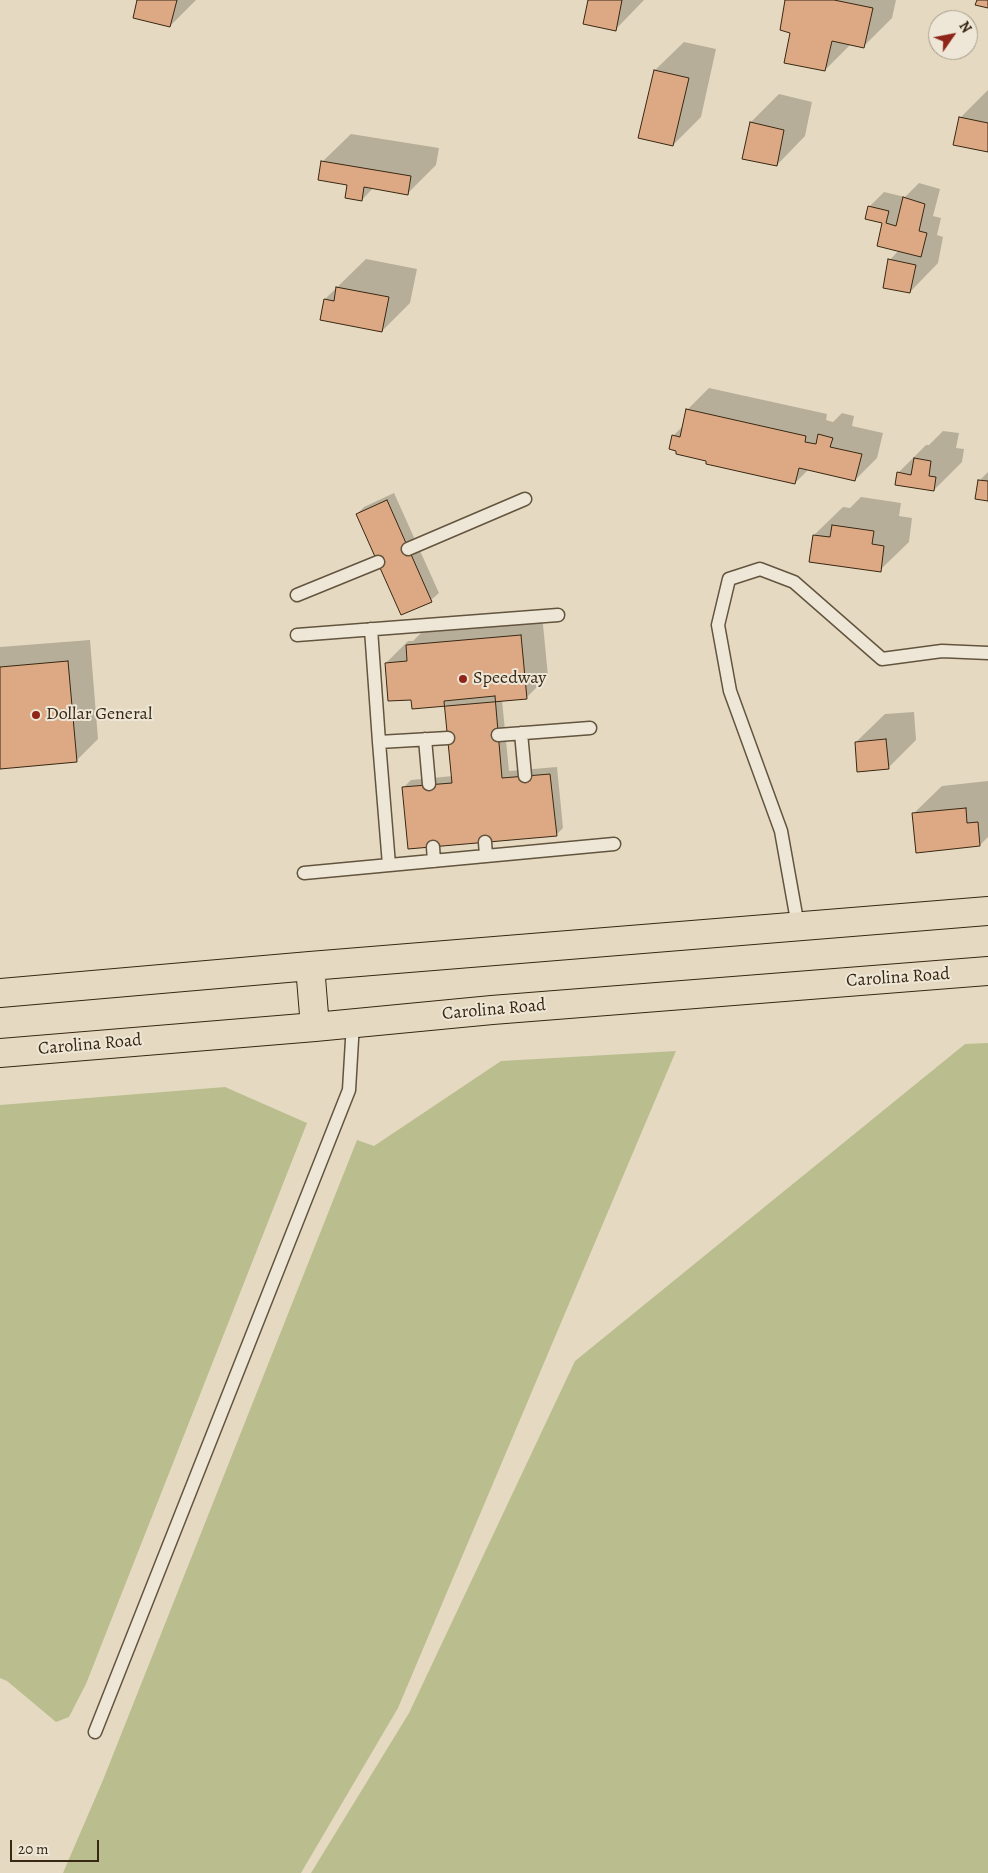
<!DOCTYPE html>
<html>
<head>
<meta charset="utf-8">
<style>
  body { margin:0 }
  #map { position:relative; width:988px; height:1873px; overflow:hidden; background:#e5dac1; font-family:Alegreya,serif }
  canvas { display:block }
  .north { position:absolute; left:928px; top:10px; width:50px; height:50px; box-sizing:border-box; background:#eee7d7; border:1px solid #a59a88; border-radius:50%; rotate:57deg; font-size:14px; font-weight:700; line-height:20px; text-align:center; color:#382712 }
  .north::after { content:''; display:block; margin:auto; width:18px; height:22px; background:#8f2418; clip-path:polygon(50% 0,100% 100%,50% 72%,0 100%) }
  .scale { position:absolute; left:10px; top:1840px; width:89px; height:22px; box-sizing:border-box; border:2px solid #382712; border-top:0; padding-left:6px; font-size:15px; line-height:18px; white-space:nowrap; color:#382712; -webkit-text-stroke:4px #eee7d7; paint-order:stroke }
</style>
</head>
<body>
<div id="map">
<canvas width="988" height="1873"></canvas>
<div class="north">N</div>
<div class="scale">20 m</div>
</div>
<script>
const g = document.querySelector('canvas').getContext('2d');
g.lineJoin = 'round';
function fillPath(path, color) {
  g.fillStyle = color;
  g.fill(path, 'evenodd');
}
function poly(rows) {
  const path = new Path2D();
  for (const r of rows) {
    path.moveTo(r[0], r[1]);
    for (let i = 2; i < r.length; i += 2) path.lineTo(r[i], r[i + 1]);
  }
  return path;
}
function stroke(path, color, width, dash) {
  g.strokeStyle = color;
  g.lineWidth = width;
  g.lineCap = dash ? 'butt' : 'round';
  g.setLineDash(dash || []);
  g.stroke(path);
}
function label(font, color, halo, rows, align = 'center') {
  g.font = font + ' Alegreya,serif';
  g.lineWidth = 4;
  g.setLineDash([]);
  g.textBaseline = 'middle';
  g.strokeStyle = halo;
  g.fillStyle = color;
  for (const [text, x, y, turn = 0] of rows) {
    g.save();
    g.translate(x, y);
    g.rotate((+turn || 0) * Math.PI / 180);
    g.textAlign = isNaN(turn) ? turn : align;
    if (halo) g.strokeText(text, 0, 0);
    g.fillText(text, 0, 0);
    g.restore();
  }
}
fillPath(poly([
  [988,1043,988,1873,311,1873,409,1713,575,1361,965,1044],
  [676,1051,398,1708,301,1873,63,1873,103,1780,357,1140,374,1146,501,1061],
  [225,1087,307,1123,86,1684,69,1717,56,1722,7,1681,0,1678,0,1105]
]), '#babe8f');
fillPath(poly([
  [139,0,196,0,170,26],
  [589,0,644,0,616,29],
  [787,0,896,0,892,18,864,46,851,44,825,70,792,32],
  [684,42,716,49,701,117,673,145,640,137,655,70],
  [988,90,988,151,960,118],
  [779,94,812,102,805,136,777,165,751,122],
  [351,134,439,148,436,165,408,193,373,188,362,200,349,184,322,162],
  [919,183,940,189,933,216,941,218,937,235,943,237,938,263,910,292,890,260,899,250,884,222,869,207,884,192,905,197],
  [366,259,417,269,410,303,382,331,325,299],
  [709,388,827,414,826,420,833,422,842,413,854,416,852,426,883,433,877,458,855,480,809,469,795,483,708,460,673,436,683,426,687,410],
  [943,431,959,433,956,448,964,449,962,462,934,490,898,473,926,445,929,445],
  [988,472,988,500,979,481],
  [394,493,439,593,431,600,402,614,357,514,364,507],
  [861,497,901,503,899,516,912,518,909,542,880,570,814,535,843,507,850,508],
  [542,614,548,676,526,698,502,700,509,771,557,767,563,828,556,835,403,788,411,780,453,776,446,705,412,698,386,663,408,641,413,641,430,624],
  [90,640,98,739,76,761,0,767,0,647],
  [914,712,916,740,888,768,856,742,885,714],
  [988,781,988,837,980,845,913,814,942,786]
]), '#0003');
const building = poly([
  [137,0,177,0,170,27,133,18,137,0],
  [588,0,622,0,616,31,583,24,588,0],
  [785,0,834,0,873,8,864,48,832,41,825,71,784,63,790,33,780,30,785,0],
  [977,0,988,0,988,8,975,5,977,0],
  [654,70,689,78,673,146,638,138,654,70],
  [959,117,988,123,988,152,953,145,959,117],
  [750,122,784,130,777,166,742,159,750,122],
  [321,161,411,176,408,195,364,187,362,201,345,198,347,185,318,180,321,161],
  [903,197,925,204,919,231,927,233,921,257,877,246,882,223,865,219,868,206,889,211,886,223,896,226,903,197],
  [888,259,916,265,910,293,883,288,888,259],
  [336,287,389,297,382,332,320,320,324,299,334,301,336,287],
  [686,409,806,436,805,442,816,444,818,434,833,438,830,447,862,454,855,481,799,468,795,484,706,464,706,461,676,454,676,451,669,449,672,435,680,437,686,409],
  [914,458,931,461,929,476,936,477,934,491,895,485,897,472,911,475,914,458],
  [978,480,988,481,988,501,975,499,978,480],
  [387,500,432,602,401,615,356,514,387,500],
  [832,525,874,531,872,544,884,546,881,572,809,562,813,535,830,537,832,525],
  [521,635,527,699,412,709,411,700,388,701,385,663,407,661,406,645,521,635],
  [68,661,77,762,0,769,0,667,68,661],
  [495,696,502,778,550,774,557,836,408,849,402,787,452,783,444,701,495,696],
  [886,739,889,769,857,772,855,742,886,739],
  [966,808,967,823,978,822,980,846,916,853,912,813,966,808]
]);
fillPath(building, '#dda984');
stroke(building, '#382712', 1);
const lane = poly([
  [408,549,525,499],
  [297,595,378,562],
  [371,629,379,742,448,738],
  [297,635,558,615],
  [521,733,525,776],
  [498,735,590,728],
  [425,739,429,784],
  [379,742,389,865],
  [485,842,486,856],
  [433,847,434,861],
  [304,873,614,844],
  [798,926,781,831,730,691,718,625,729,579,760,569,794,582,882,659,942,651,988,653],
  [95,1732,349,1090,353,1023]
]);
const highway = poly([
  [310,966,315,1027],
  [0,993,310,966,988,911],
  [0,1053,315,1027,492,1010,988,971]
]);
stroke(lane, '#63543e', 15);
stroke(highway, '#382712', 30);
stroke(lane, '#eee7d7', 12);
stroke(highway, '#e5dac1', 28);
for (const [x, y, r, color] of [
  [463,679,5,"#8f2418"],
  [36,715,5,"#8f2418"]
]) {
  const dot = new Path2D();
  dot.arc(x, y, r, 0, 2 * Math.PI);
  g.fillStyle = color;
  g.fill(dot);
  stroke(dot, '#eee7d7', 2);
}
label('18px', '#382712', '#eee7d7', [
  ["Speedway",473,679],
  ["Dollar General",46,715]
], 'left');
label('18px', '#382712', '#eee7d7', [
  ["Carolina Road",898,978,-4],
  ["Carolina Road",494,1010,-5],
  ["Carolina Road",90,1045,-5]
]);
</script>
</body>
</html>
